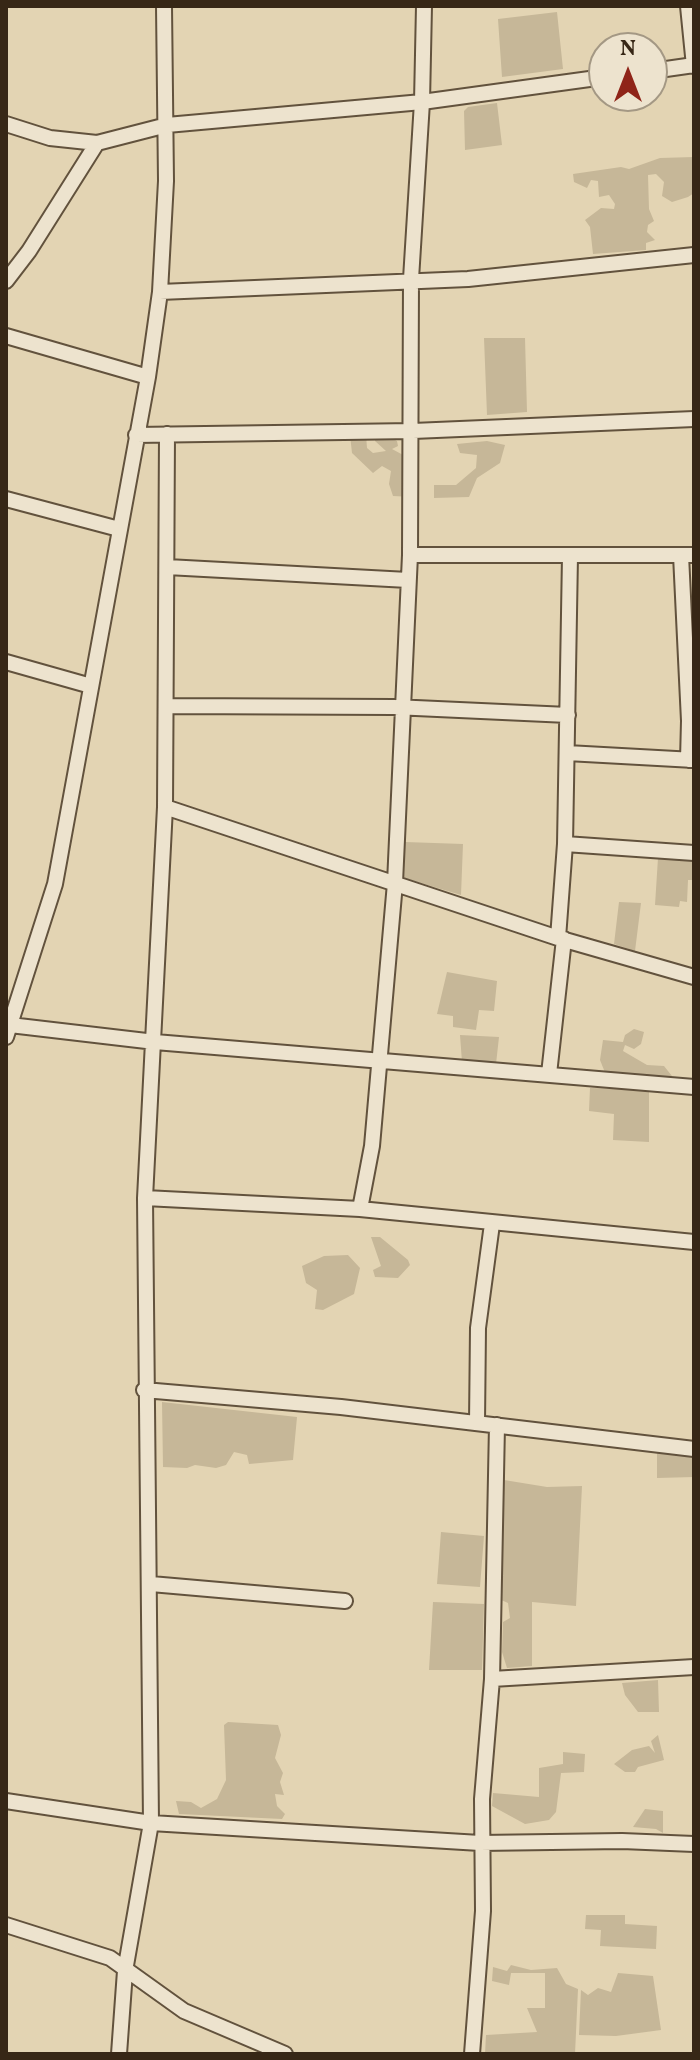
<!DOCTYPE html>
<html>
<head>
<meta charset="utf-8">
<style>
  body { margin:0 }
  #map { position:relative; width:700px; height:2060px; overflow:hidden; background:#e3d4b3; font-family:Vollkorn,serif }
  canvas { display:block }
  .frame { position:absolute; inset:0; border:8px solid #372716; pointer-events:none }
  .north { position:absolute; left:588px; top:32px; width:80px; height:80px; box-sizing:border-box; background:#ede3ce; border:2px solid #a49884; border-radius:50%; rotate:0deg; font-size:22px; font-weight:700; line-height:32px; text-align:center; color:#372716 }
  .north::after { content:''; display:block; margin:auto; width:28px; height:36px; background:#8f2418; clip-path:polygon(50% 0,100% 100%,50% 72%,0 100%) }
</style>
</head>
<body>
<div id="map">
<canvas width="700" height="2060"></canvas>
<div class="frame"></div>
<div class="north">N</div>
</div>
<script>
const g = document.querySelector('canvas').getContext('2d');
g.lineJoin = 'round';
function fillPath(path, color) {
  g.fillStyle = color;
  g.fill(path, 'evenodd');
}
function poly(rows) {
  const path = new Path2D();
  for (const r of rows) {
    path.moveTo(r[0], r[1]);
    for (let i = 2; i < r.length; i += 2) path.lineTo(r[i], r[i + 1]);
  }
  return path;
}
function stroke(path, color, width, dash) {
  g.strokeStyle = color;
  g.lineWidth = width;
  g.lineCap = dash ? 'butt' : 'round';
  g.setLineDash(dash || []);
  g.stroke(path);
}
fillPath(poly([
  [557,12,563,69,502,77,498,19],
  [497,103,502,145,465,150,464,111,468,107],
  [694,157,694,193,688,197,672,202,662,196,664,182,656,174,648,175,649,209,654,221,648,225,647,232,655,240,646,243,646,250,593,254,590,227,585,220,601,208,614,209,615,204,609,195,599,197,598,181,591,180,587,188,574,182,573,174,621,167,629,169,660,158],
  [484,338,525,338,527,412,487,415],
  [385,434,397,441,398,446,392,449,405,456,404,467,419,481,419,492,413,497,393,496,389,484,391,471,382,466,373,473,352,453,350,435,366,435,367,448,373,453,386,451,375,441,376,435],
  [487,441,505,445,500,463,477,478,469,497,434,498,434,485,456,485,476,468,477,455,460,453,457,444],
  [405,842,463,844,461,895,404,878],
  [658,858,694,861,694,880,688,880,687,902,680,901,679,907,655,905],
  [619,902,641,903,635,951,614,944],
  [447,972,497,981,494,1011,479,1010,476,1030,453,1027,453,1016,437,1014],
  [634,1029,644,1032,641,1044,634,1049,625,1045,623,1051,647,1065,664,1066,672,1076,669,1083,649,1090,649,1142,613,1140,614,1114,589,1111,590,1088,639,1089,606,1075,600,1060,603,1040,623,1042,625,1035],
  [460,1035,499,1037,496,1064,462,1062],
  [371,1237,380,1237,408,1260,410,1265,398,1278,375,1277,373,1270,381,1266],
  [348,1255,360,1268,354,1294,323,1310,315,1309,317,1290,306,1283,302,1266,324,1256],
  [162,1402,297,1417,293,1460,249,1464,247,1455,234,1452,226,1465,216,1468,195,1465,187,1468,163,1467],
  [657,1451,694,1456,694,1477,657,1478],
  [504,1480,547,1487,582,1486,576,1606,532,1602,532,1666,507,1668,502,1652,503,1622,510,1618,508,1603,499,1599,495,1588],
  [441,1532,484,1536,480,1587,437,1584],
  [433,1602,484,1604,482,1670,429,1670],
  [658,1680,659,1712,638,1712,625,1695,622,1683],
  [228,1722,278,1725,281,1735,275,1758,283,1773,280,1782,284,1795,275,1794,277,1806,285,1814,282,1819,179,1814,176,1801,191,1802,201,1808,217,1799,226,1780,224,1725],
  [658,1735,664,1760,638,1767,635,1772,625,1772,614,1764,632,1750,649,1746,655,1753,651,1741],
  [563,1752,585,1754,584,1772,561,1773,556,1812,549,1820,525,1824,492,1806,493,1793,539,1797,539,1768,563,1764],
  [645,1809,663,1811,663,1833,656,1829,633,1827],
  [586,1915,625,1915,625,1924,657,1926,656,1949,600,1946,601,1930,585,1929],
  [511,1965,531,1970,557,1968,566,1984,578,1989,575,2054,485,2054,486,2035,537,2032,527,2008,545,2008,545,1973,511,1973,509,1985,492,1981,493,1967,507,1971],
  [618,1973,653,1976,661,2030,616,2036,579,2035,581,1990,588,1995,598,1988,611,1992]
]), '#c6b798');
const minor = poly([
  [688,6,694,66],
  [652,71,694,65],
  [6,124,50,138,97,143],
  [6,281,29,251,97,143,167,125,422,102,604,77],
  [160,292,468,279,694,255],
  [6,336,148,377],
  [136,435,413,431,694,419],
  [6,499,119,529],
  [410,555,694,555],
  [681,555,689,721,688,760],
  [167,567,408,580],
  [6,662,91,686],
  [168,706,394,707,568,715],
  [567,753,694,760],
  [165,807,558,938,694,977],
  [565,844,694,853],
  [558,938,565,844,570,556],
  [10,1025,155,1042,694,1087],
  [6,1037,55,884,148,377,160,292,166,181,164,6],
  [549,1074,564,939],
  [145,1198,360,1209,694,1242],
  [360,1209,372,1146,395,883,410,555,411,279,422,102,424,6],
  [144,1390,341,1407,694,1449],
  [477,1423,478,1328,492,1224],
  [151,1584,345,1601],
  [492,1679,497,1425],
  [6,1801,151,1823,480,1843,622,1841,694,1844],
  [6,1925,110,1958,184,2011,285,2054],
  [119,2054,125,1971,151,1823,145,1198,165,807,167,434],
  [472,2054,483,1911,482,1799,492,1679,694,1667]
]);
stroke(minor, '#62523d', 18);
stroke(minor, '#ede3ce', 14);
</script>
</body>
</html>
